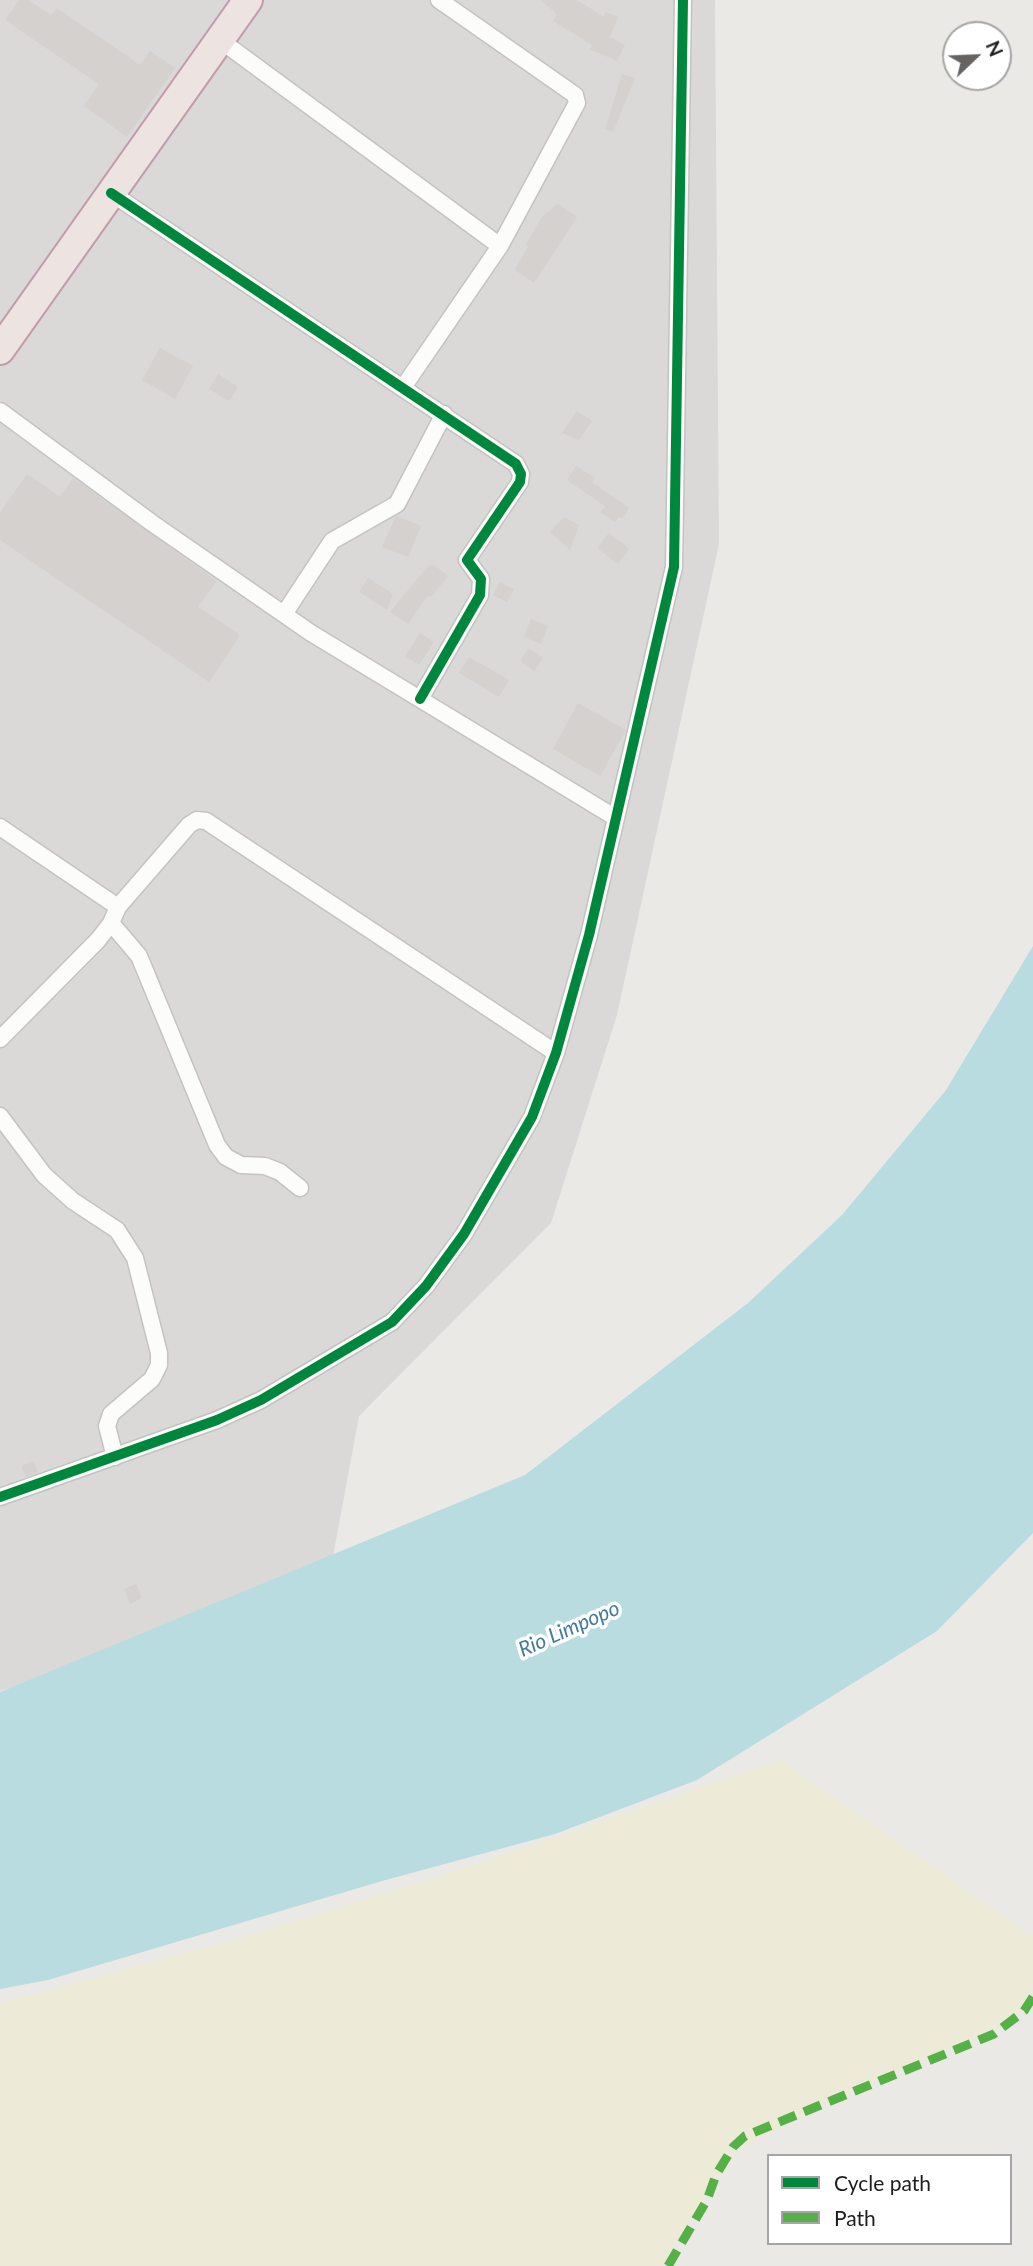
<!DOCTYPE html>
<html>
<head>
<meta charset="utf-8">
<style>
  body { margin:0 }
  #map { position:relative; width:1033px; height:2266px; overflow:hidden; background:#ebe9e6; font-family:Lato,sans-serif }
  canvas { display:block }
  .legend { position:absolute; left:767px; top:2154px; width:245px; height:91px; box-sizing:border-box; background:#fff; border:2px solid #a5a5a5; margin:0; padding:9px 12px; list-style:none; font-size:21px; color:#1d1d1d }
  .legend li { display:flex; align-items:center; gap:14px; height:35px }
  .legend b { width:35px; border:2px solid #a5a5a5 }
  .north { position:absolute; left:942px; top:21px; width:70px; height:70px; box-sizing:border-box; background:#fff; border:2px solid #a5a5a5; border-radius:50%; rotate:67deg; font-size:19px; font-weight:700; line-height:28px; text-align:center; color:#1d1d1d }
  .north::after { content:''; display:block; margin:auto; width:24px; height:32px; background:#656463; clip-path:polygon(50% 0,100% 100%,50% 72%,0 100%) }
</style>
</head>
<body>
<div id="map">
<canvas width="1033" height="2266"></canvas>
<ul class="legend">
<li><b style="height:9px;background:#00873e"></b>Cycle path</li>
<li><b style="height:9px;background:#55b145"></b>Path</li>
</ul>
<div class="north">N</div>
</div>
<script>
const g = document.querySelector('canvas').getContext('2d');
g.lineJoin = 'round';
function fillPath(path, color) {
  g.fillStyle = color;
  g.fill(path, 'evenodd');
}
function poly(rows) {
  const path = new Path2D();
  for (const r of rows) {
    path.moveTo(r[0], r[1]);
    for (let i = 2; i < r.length; i += 2) path.lineTo(r[i], r[i + 1]);
  }
  return path;
}
function stroke(path, color, width, dash) {
  g.strokeStyle = color;
  g.lineWidth = width;
  g.lineCap = dash ? 'butt' : 'round';
  g.setLineDash(dash || []);
  g.stroke(path);
}
function label(font, color, halo, rows, align = 'center') {
  g.font = font + ' Lato,sans-serif';
  g.lineWidth = 7;
  g.setLineDash([]);
  g.textBaseline = 'middle';
  g.strokeStyle = halo;
  g.fillStyle = color;
  for (const [text, x, y, turn = 0] of rows) {
    g.save();
    g.translate(x, y);
    g.rotate((+turn || 0) * Math.PI / 180);
    g.textAlign = isNaN(turn) ? turn : align;
    if (halo) g.strokeText(text, 0, 0);
    g.fillText(text, 0, 0);
    g.restore();
  }
}
fillPath(poly([
  [0,0,715,0,719,544,617,1015,551,1223,359,1416,331,1567,57,1673,0,1691]
]), '#dad9d7');
fillPath(poly([
  [781,1760,1033,1936,1033,1985,1015,2020,839,2098,734,2151,661,2266,0,2266,0,2003,250,1935,441,1876]
]), '#edebd8');
fillPath(poly([
  [1033,946,1033,1533,937,1631,697,1780,555,1834,382,1881,48,1980,0,1989,0,1692,525,1475,748,1303,842,1215,946,1090]
]), '#b8dce0');
fillPath(poly([
  [19,0,29,0,51,15,57,8,140,65,150,51,175,68,127,137,84,106,99,84,5,20],
  [541,0,577,0,604,17,606,12,618,17,610,37,625,45,617,61,590,49,592,45,553,21,557,14],
  [622,74,635,78,613,132,605,129],
  [557,204,577,217,534,283,515,270,528,246,526,244,542,217],
  [160,348,193,366,175,399,142,380],
  [218,374,238,387,229,401,209,389],
  [577,411,592,421,579,440,562,433],
  [576,466,595,478,592,482,629,508,622,519,619,517,615,522,601,512,605,506,567,480],
  [27,474,60,497,73,478,217,581,198,607,240,635,209,682,0,540,0,513],
  [396,516,421,526,408,557,382,547],
  [564,517,579,525,570,550,550,532],
  [609,533,629,549,618,564,597,548],
  [429,565,434,565,448,576,431,597,428,595,408,624,390,612],
  [368,578,393,594,387,610,359,592],
  [500,582,514,589,507,602,493,595],
  [531,619,548,626,541,644,524,637],
  [420,633,434,642,419,665,405,656],
  [529,648,543,658,534,671,520,661],
  [469,657,509,680,499,697,459,673],
  [578,703,626,730,600,776,553,749],
  [33,1461,38,1472,26,1477,21,1466],
  [136,1584,142,1598,130,1604,124,1589]
]), '#d4d1ce');
const minor = poly([
  [220,40,500,246],
  [111,193,516,464,521,474,520,482,467,560,481,579,480,595,420,699],
  [404,386,500,246,577,103,575,95,439,0],
  [0,411,152,523,311,633,616,818],
  [284,614,332,541,397,504,444,414],
  [0,827,118,907],
  [111,923,139,956,217,1145,226,1157,241,1165,265,1166,280,1172,300,1188],
  [0,1039,98,940,111,923,118,907,189,825,197,820,206,821,556,1053],
  [0,1116,44,1175,73,1201,117,1230,135,1258,159,1353,159,1365,152,1379,111,1414,107,1426,115,1457],
  [0,1497,217,1420,261,1400,392,1322,426,1286,464,1234,532,1117,556,1053,589,935,674,567,683,0]
]);
const trunk = poly([
  [0,350,248,0]
]);
stroke(minor, '#c4c3c2', 19);
stroke(trunk, '#c19cab', 32);
stroke(minor, '#fcfcfb', 16);
stroke(trunk, '#ede4e2', 28);
stroke(poly([
  [668,2266,707,2200,716,2175,733,2147,745,2136,994,2034,1024,2011,1033,1997]
]), '#55b145', 9, [18, 9]);
stroke(poly([
  [111,193,516,464,521,474,520,482,467,560,481,579,480,595,420,699],
  [0,1497,217,1420,261,1400,392,1322,426,1286,464,1234,532,1117,556,1053,589,935,674,567,683,0]
]), '#00873e', 10);
label('italic 21px', '#427b9e', '#fff', [
  ["Rio Limpopo",569,1629,-24]
]);
</script>
</body>
</html>
